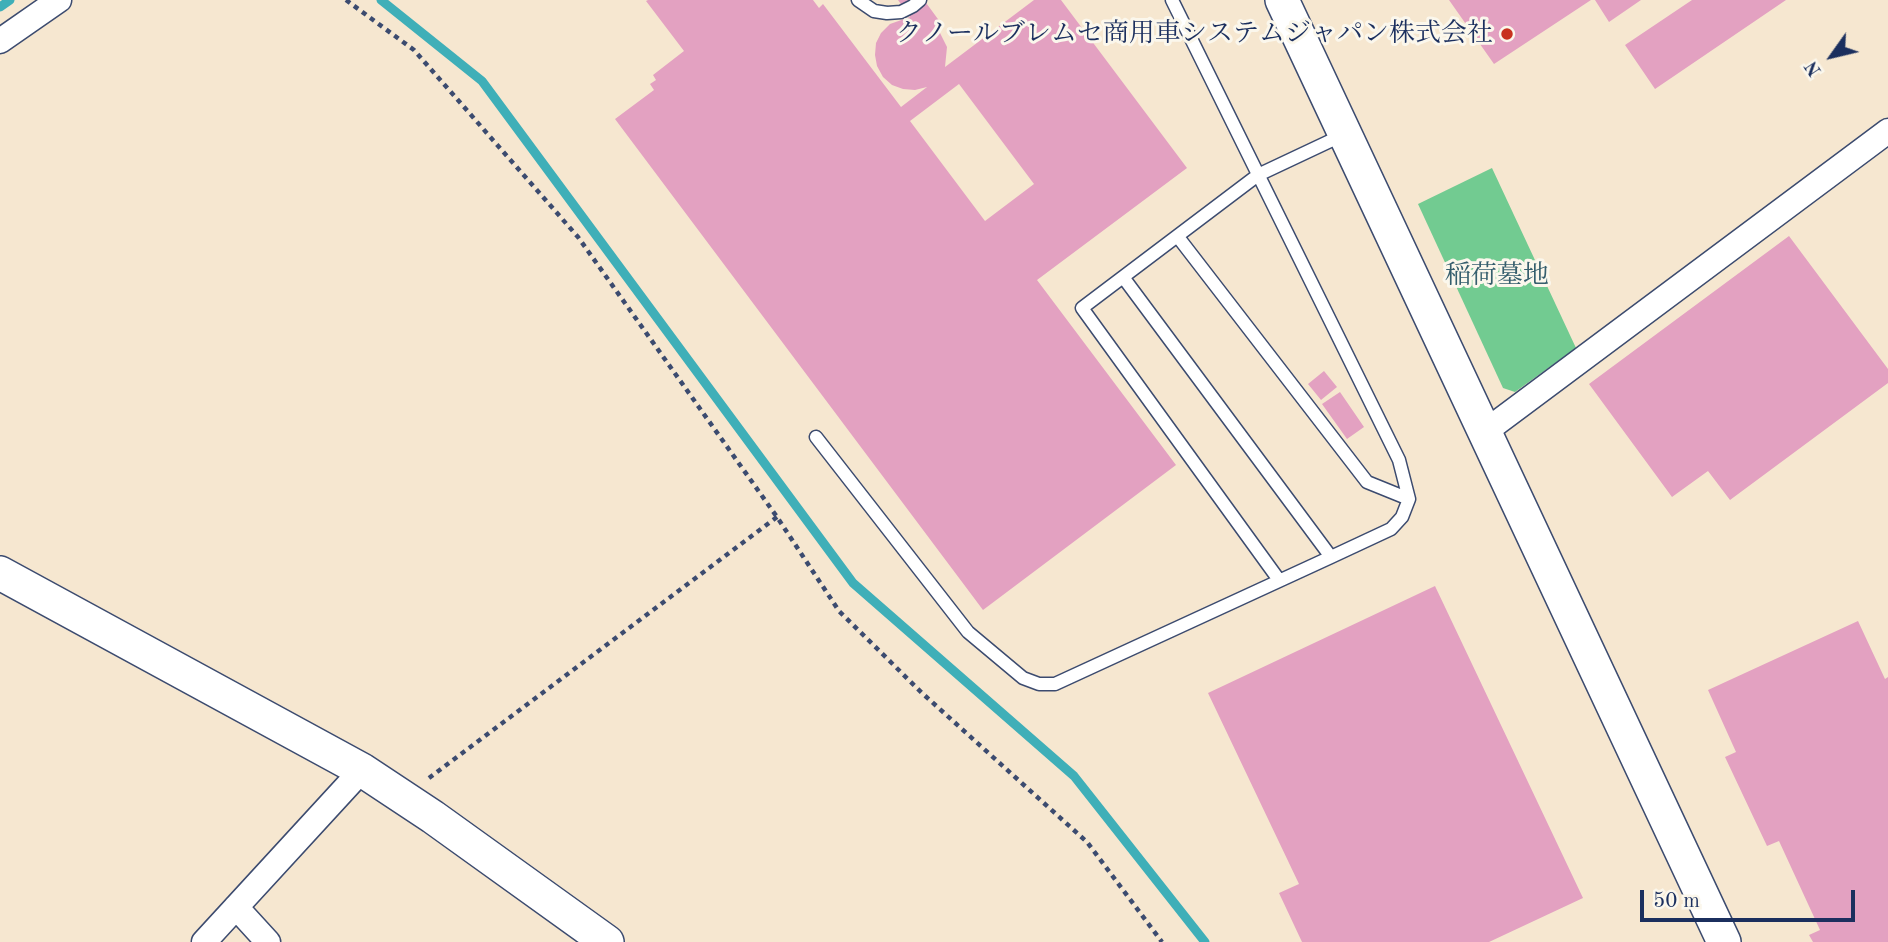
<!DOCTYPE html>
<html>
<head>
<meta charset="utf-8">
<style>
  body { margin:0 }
  #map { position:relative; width:1888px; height:942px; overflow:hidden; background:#f6e7d0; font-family:"Old Standard TT",serif }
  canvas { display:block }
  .north { position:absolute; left:1797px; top:21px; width:70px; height:70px; -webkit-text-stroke:5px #fbf7ec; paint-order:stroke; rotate:236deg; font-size:19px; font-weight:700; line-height:28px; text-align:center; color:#1b2f5e }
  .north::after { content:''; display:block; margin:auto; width:24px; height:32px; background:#1b2f5e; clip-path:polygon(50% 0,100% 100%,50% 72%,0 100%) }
  .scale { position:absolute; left:1640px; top:890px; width:215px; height:32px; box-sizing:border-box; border:4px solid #1b2f5e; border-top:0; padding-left:9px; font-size:21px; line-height:24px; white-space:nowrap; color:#1b2f5e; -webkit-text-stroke:5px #fbf7ec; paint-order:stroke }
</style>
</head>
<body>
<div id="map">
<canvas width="1888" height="942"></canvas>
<div class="north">N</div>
<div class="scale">50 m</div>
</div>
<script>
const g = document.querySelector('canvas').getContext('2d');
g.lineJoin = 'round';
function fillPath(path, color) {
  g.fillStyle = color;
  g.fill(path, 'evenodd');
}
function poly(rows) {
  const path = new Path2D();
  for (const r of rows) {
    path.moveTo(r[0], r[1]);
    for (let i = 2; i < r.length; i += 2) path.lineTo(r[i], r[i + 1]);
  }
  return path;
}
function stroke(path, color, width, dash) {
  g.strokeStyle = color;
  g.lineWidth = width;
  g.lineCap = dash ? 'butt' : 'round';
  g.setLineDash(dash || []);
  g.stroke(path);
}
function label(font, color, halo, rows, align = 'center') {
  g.font = font + ' "Old Standard TT","Noto Serif JP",serif';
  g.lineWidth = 6;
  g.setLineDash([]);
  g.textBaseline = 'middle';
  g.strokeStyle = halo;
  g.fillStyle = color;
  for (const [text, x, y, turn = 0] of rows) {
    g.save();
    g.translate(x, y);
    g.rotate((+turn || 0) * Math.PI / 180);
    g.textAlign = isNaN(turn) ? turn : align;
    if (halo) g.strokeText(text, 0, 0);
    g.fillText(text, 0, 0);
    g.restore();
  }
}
fillPath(poly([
  [1492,168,1576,348,1515,392,1503,388,1418,204]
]), '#72cb91');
stroke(poly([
  [381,0,482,81,853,583,1074,776,1205,942],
  [0,7,10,0]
]), '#3fafb8', 9);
fillPath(poly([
  [648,0,813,0,819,8,823,4,901,107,927,87,915,90,903,89,892,85,883,77,877,66,875,55,876,43,881,33,890,24,910,17,898,0,924,0,943,26,938,29,947,47,945,67,1034,0,1061,0,1187,168,1037,280,1176,465,983,610,615,119,654,90,650,84,656,80,653,75,684,51,646,1],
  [959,84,1034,184,985,221,910,121],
  [1449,0,1591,0,1494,64],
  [1595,0,1641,0,1609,22],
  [1692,0,1786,0,1655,89,1625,45],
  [1789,236,1888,369,1888,383,1730,500,1708,471,1672,497,1589,384],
  [1324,371,1337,387,1321,400,1308,384],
  [1340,392,1364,427,1347,439,1322,404],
  [1435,586,1583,898,1489,942,1302,942,1279,893,1299,884,1208,693],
  [1858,621,1885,679,1888,677,1888,942,1813,942,1809,935,1820,930,1779,841,1767,846,1725,757,1736,752,1708,690]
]), '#e3a1c1');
const lane = poly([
  [858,0,874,11,887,13,901,12,913,6,920,0],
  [1178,237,1367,482,1409,499],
  [1123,277,1331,557],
  [816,437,968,632,1023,678,1039,684,1055,684,1331,557,1391,529,1402,517,1409,499,1399,460,1172,0],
  [1279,580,1082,308,1258,175,1345,134]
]);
const street = poly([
  [0,41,59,0],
  [1486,431,1888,131],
  [236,907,268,942],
  [204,942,362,770]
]);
const secondary = poly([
  [1282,0,1724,942],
  [0,573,362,770,433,817,607,942]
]);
stroke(lane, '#3c4b6f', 15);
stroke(street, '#3c4b6f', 27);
stroke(secondary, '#3c4b6f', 36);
stroke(poly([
  [346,0,414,50,578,237,777,517,839,611,922,693,1087,842,1162,942],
  [429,778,777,517]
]), '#3c4b6f', 4.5, [5, 5]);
stroke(lane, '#fff', 12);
stroke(street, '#fff', 24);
stroke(secondary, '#fff', 33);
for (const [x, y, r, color] of [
  [1507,34,7,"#c8321e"]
]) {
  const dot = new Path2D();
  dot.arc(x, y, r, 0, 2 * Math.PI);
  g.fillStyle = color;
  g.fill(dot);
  stroke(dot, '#fbf7ec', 2.5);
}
label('26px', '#1b2f5e', '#fbf7ec', [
  ["クノールブレムセ商用車システムジャパン株式会社",1493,34]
], 'right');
label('26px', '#355e6d', '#fbf7ec', [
  ["稲荷墓地",1497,276]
]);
</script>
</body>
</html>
